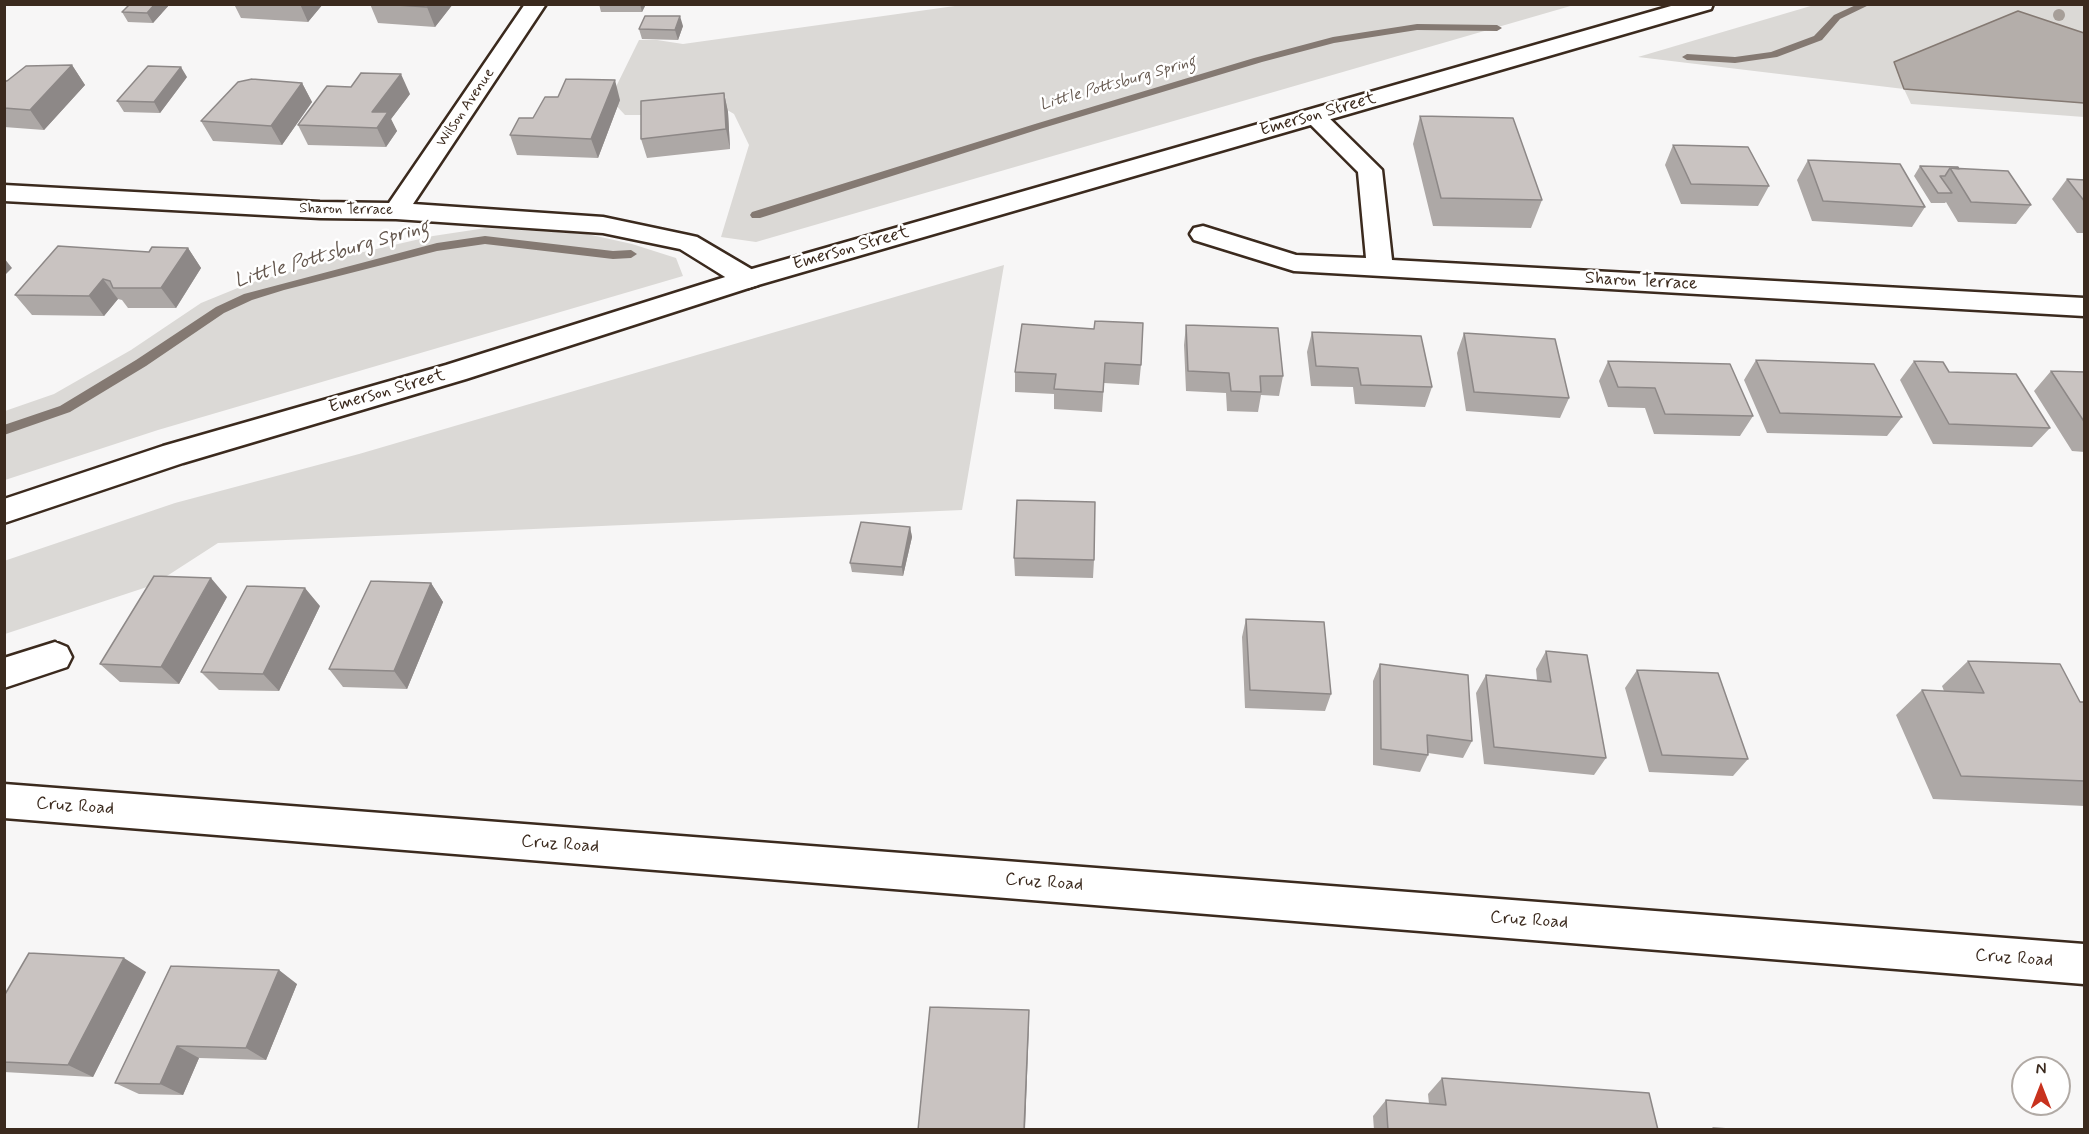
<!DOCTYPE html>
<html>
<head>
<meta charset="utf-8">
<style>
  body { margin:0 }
  #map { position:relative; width:2089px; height:1134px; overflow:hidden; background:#f7f6f6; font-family:Mynerve,sans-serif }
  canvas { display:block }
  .frame { position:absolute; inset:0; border:6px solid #3b2a1e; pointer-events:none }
  .north { position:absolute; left:2011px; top:1056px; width:60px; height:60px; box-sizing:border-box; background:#fff; border:2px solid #b1aaa5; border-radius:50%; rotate:0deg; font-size:16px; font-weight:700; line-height:24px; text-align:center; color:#3b2a1e }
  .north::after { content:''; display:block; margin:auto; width:21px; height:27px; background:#c8321e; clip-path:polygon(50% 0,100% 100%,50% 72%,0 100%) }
</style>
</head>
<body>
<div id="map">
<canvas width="2089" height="1134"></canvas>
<div class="frame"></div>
<div class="north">N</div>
</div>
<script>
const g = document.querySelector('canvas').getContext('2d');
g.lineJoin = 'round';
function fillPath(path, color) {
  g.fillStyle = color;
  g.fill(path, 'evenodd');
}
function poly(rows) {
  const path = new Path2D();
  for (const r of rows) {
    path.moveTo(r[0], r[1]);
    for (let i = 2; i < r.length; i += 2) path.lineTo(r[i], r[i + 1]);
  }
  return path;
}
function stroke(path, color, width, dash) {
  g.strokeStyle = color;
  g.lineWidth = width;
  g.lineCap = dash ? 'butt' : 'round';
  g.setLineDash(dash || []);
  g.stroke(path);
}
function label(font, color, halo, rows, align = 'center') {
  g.font = font + ' Mynerve,sans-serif';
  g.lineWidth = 5;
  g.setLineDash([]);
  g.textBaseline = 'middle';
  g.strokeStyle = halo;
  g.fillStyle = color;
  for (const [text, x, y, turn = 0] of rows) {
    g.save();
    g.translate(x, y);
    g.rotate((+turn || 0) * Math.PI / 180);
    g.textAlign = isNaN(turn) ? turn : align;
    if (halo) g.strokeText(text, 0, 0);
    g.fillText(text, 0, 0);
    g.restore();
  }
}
fillPath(poly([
  [962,5,1574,5,756,242,721,237,749,145,734,114,702,95,656,115,625,115,610,99,639,40,657,40,683,44],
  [1814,5,2084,5,2084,117,1911,104,1904,89,1638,57],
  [486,228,587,234,632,244,676,258,683,276,158,430,5,480,5,411,54,394,131,350,201,303,250,283,346,256,433,236],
  [1004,265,962,510,218,543,153,585,5,634,4,561,175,503,359,454]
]), '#dbd9d6');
const water = poly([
  [2018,11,2084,33,2084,103,1904,89,1894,62,2018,11]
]);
fillPath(water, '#b4aeaa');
stroke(water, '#847972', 1.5);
fillPath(poly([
  [1858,4,1871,4,1840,19,1822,40,1777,57,1735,63,1687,60,1682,57,1687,54,1735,57,1771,52,1814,36,1834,15,1858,4],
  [1417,24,1497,25,1502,28,1497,31,1417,30,1334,43,1262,62,1043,128,760,218,752,218,750,215,752,212,1035,124,1254,58,1333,37,1417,24],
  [485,236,613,251,631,250,637,254,631,258,613,259,485,244,437,251,284,290,252,300,224,313,146,366,70,412,4,435,4,425,60,406,136,360,216,307,244,294,437,243,485,236]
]), '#847972');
const minor = poly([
  [525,4,546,4,413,204,603,217,688,235,697,237,758,273,762,279,758,285,748,288,738,285,680,249,603,233,396,219,320,218,4,201,4,185,320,202,389,203,525,4],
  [1314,109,1322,111,1382,170,1392,260,2084,298,2084,316,1294,271,1194,240,1190,234,1194,228,1203,226,1296,255,1366,258,1358,172,1302,116,1306,111,1314,109],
  [55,642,67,647,72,657,67,667,4,688,4,658,55,642],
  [4,784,2084,944,2084,984,4,818,4,784]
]);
const major = poly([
  [1678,4,1713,4,1711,9,758,285,466,379,183,463,4,523,4,499,163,446,446,365,738,273,1678,4]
]);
stroke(minor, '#3b2a1e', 5);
stroke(major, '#3b2a1e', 5);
fillPath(minor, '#fff');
fillPath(major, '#fff');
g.fillStyle = '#a69e98';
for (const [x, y] of [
  [2059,15]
]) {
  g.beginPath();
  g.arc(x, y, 6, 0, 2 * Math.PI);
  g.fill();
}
fillPath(poly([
  [130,4,170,4,153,23,128,22,122,12],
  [234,4,323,4,308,22,241,18],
  [370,4,453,4,435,27,378,23],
  [599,4,646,4,642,12,601,12],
  [683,26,678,40,642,39,639,29],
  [72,65,85,85,44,130,4,127,4,81],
  [187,77,160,113,124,112,117,101],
  [302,83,312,102,282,145,213,141,201,121],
  [724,93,728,112,730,149,647,158,641,139],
  [410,94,391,119,397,131,386,147,308,145,298,125],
  [620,100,598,158,517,155,510,135,533,118],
  [1420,116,1542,200,1531,228,1433,226,1413,144],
  [1673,145,1769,186,1758,206,1681,204,1665,165],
  [1808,160,1925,207,1912,227,1812,221,1797,180],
  [1920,166,1959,169,2031,205,2016,224,1958,222,1946,202,1945,203,1931,203,1914,176],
  [2067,179,2085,179,2085,233,2077,233,2052,199],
  [188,248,201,268,176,308,128,308,122,300,118,299,104,316,32,315,15,295,149,252],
  [1022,324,1141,365,1139,385,1104,383,1102,412,1054,409,1054,394,1015,392,1015,372],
  [1186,325,1283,376,1279,396,1261,395,1258,412,1227,411,1226,393,1186,391,1184,345],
  [1312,332,1432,387,1425,407,1355,404,1353,387,1311,386,1307,352],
  [1464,333,1569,398,1560,418,1466,411,1457,353],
  [1756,360,1902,417,1887,436,1767,433,1744,380],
  [1608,361,1753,416,1740,436,1654,434,1645,408,1608,407,1599,381],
  [1914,361,1949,372,2050,428,2032,447,1933,444,1900,380],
  [2051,371,2085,372,2085,452,2072,451,2034,391],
  [910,527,912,537,903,576,852,572,850,563],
  [1014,558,1094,560,1093,578,1015,576],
  [431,583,443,602,407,689,343,687,329,669],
  [227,597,179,684,120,682,100,664],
  [320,606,279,691,219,690,201,672],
  [1246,619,1331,694,1325,711,1245,708,1242,637],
  [1546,651,1606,758,1594,775,1484,764,1476,693,1486,675,1537,680,1536,669],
  [1968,661,2080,702,2085,702,2085,806,1933,799,1896,715,1922,690,1944,691,1942,686],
  [1380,664,1472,741,1463,758,1428,753,1428,755,1420,772,1373,765,1373,681],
  [1637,670,1748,759,1733,776,1649,772,1625,688],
  [171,966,297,984,266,1060,199,1058,183,1095,139,1094,115,1083],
  [146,972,93,1077,4,1072,4,996],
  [1442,1078,1658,1130,1374,1130,1373,1116,1386,1100,1429,1104,1428,1094]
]), '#ada8a6');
fillPath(poly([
  [155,4,170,4,153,23,147,13],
  [300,4,323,4,308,22],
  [429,4,453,4,435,27,427,7],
  [640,4,646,4,642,12],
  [680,16,683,26,678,40,675,30],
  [72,65,85,85,44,130,30,110],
  [181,67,187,77,160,113,154,102],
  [401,74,410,94,391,119,397,131,386,147,377,128,372,112],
  [615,80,620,100,598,158,591,139],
  [302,83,312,102,282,145,271,126],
  [724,93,728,112,730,149,726,129],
  [188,248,201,268,176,308,161,288],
  [4,258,12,268,4,276],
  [103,279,118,299,104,316,89,296],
  [910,527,912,537,903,576,902,567],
  [211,578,227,597,179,684,161,667],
  [431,583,443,602,407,689,394,671],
  [305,588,320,606,279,691,263,674],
  [124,958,146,972,93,1077,68,1065],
  [279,970,297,984,266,1060,246,1048],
  [1029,1010,1029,1023,1025,1130,1024,1130],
  [177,1046,199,1058,183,1095,160,1084]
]), '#8d8887');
const building = poly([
  [130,4,155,4,147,13,122,12,130,4],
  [382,4,429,4,427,7,382,4],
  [645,16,680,16,675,30,639,29,645,16],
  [72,65,30,110,4,108,4,81,7,81,26,66,72,65],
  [148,66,181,67,154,102,117,101,148,66],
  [361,73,401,74,372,112,388,112,377,128,298,125,327,86,351,87,361,73],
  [252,79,302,83,271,126,201,121,238,82,252,79],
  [566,79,615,80,591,139,510,135,519,118,533,118,545,97,558,97,566,79],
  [724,93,726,129,641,139,641,101,724,93],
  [1420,116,1513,118,1542,200,1441,198,1420,116],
  [1673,145,1748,147,1769,186,1691,184,1673,145],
  [1808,160,1900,164,1925,207,1823,201,1808,160],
  [1920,166,1958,167,1959,169,1950,168,1945,176,1940,176,1952,193,1938,193,1920,166],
  [1950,168,2008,171,2031,205,1971,202,1950,168],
  [2067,179,2085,180,2085,202,2067,179],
  [58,246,149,252,152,247,188,248,161,288,113,288,110,281,103,279,89,296,15,295,58,246],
  [1095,321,1143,323,1141,365,1105,363,1103,392,1054,389,1056,374,1015,372,1022,324,1094,329,1095,321],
  [1186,325,1278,328,1283,376,1260,376,1261,392,1231,391,1229,373,1188,371,1186,325],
  [1312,332,1421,336,1432,387,1361,385,1358,368,1316,366,1312,332],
  [1464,333,1555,339,1569,398,1474,392,1464,333],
  [1756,360,1874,364,1902,417,1780,413,1756,360],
  [1608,361,1730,364,1753,416,1665,414,1655,388,1618,387,1608,361],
  [1914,361,1943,362,1949,372,2016,374,2050,428,1949,424,1914,361],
  [2051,371,2085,372,2085,423,2051,371],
  [1017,500,1095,502,1094,560,1014,558,1017,500],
  [861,522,910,527,902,567,850,563,861,522],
  [154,576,211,578,161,667,100,664,154,576],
  [371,581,431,583,394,671,329,669,371,581],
  [247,586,305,588,263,674,201,672,247,586],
  [1246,619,1324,622,1331,694,1250,690,1246,619],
  [1546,651,1587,655,1606,758,1494,747,1486,675,1551,682,1546,651],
  [1968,661,2060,664,2080,702,2085,702,2085,781,1961,776,1922,690,1984,693,1968,661],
  [1380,664,1468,675,1472,741,1427,735,1428,755,1381,749,1380,664],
  [1637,670,1718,673,1748,759,1662,755,1637,670],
  [29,953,124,958,68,1065,4,1062,4,996,29,953],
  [171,966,279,970,246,1048,177,1046,160,1084,115,1083,171,966],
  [930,1007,1029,1010,1024,1130,988,1129,988,1130,918,1130,930,1007],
  [1442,1078,1649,1093,1658,1130,1388,1130,1386,1100,1446,1105,1442,1078],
  [1713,1128,1746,1130,1713,1130,1713,1128]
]);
fillPath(building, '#c9c3c1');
stroke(building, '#8d8887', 1.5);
label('15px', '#3b2a1e', '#fff', [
  ["Wilson Avenue",466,108,-56],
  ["Sharon Terrace",346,210,1]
]);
label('italic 16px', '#65584f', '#fff', [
  ["Little Pottsburg Spring",1118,84,-16]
]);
label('18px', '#3b2a1e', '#fff', [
  ["Emerson Street",1318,115,-16],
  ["Emerson Street",851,249,-16],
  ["Sharon Terrace",1641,282,3],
  ["Emerson Street",387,392,-16],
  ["Cruz Road",75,807,4],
  ["Cruz Road",560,845,4],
  ["Cruz Road",1044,883,4],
  ["Cruz Road",1529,921,4],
  ["Cruz Road",2014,959,4]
]);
label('italic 20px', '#65584f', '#fff', [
  ["Little Pottsburg Spring",332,255,-16]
]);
</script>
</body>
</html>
